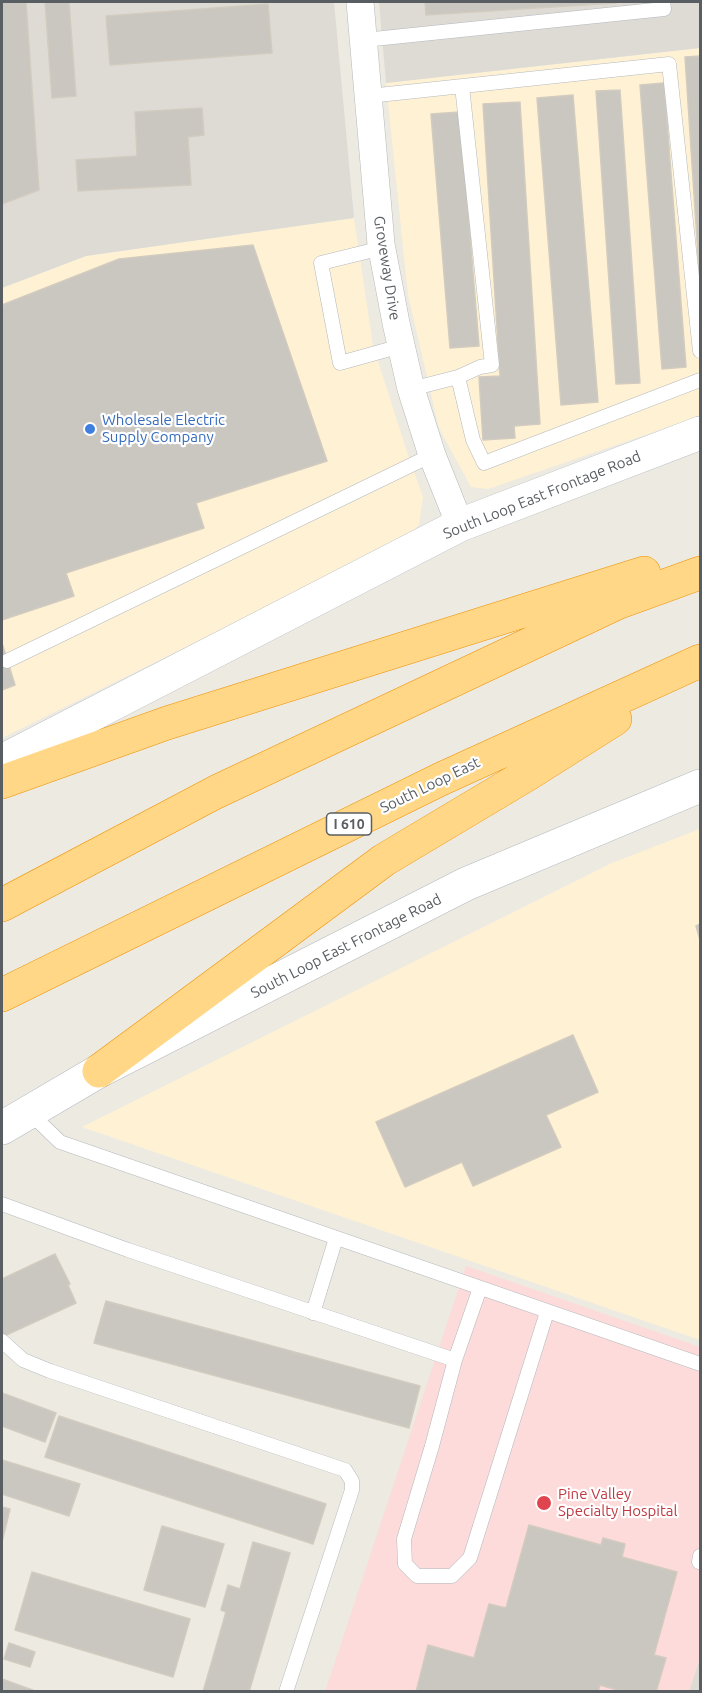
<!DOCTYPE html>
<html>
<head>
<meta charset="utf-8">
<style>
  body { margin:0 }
  #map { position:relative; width:702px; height:1693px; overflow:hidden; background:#edeae1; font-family:Ubuntu,sans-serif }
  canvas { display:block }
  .frame { position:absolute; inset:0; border:3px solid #595e63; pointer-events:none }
</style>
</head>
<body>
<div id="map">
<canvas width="702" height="1693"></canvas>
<div class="frame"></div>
</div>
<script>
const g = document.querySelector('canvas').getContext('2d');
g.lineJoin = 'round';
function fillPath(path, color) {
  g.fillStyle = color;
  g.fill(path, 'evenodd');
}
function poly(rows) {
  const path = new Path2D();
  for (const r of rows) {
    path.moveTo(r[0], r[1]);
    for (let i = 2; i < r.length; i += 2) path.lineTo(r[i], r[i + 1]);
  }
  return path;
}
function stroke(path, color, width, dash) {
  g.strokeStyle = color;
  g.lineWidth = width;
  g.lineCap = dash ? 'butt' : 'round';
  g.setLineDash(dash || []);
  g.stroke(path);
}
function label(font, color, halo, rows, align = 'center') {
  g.font = font + ' Ubuntu,sans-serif';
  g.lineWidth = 4.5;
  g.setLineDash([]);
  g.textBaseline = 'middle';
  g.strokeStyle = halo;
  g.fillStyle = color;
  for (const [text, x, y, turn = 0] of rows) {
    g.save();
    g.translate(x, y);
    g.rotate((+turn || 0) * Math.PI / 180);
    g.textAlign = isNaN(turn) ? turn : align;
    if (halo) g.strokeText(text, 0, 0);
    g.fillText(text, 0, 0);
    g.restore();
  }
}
fillPath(poly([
  [700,48,700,416,488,489,471,487,439,428,408,295,386,83],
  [354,218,373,346,408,455,423,497,419,525,402,540,2,738,2,288,86,256],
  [700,829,700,1340,82,1127,612,863]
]), '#fff2d4');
fillPath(poly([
  [2,2,334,2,354,218,86,256,2,288],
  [379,2,700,2,700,48,386,83],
  [700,1658,700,1691,689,1691]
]), '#dedbd5');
fillPath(poly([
  [466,1266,700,1347,700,1658,689,1691,325,1692]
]), '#fcdbda');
const building = poly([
  [2,2,26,2,39,190,2,204,2,2],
  [45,2,69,2,76,96,52,98,45,2],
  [425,2,616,2,616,3,426,15,425,2],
  [268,4,272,53,110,65,106,16,268,4],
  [700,56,700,286,685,57,700,56],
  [664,83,686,367,662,369,640,85,664,83],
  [620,90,640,383,616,384,596,91,620,90],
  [573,95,598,402,561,405,537,98,573,95],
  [520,102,540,424,514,426,515,438,483,440,479,377,500,376,483,104,520,102],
  [202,108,204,135,188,137,191,185,78,191,76,160,137,156,135,112,202,108],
  [460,112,479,346,450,348,431,114,460,112],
  [253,245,327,461,196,503,204,528,66,573,74,596,2,620,2,305,119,259,253,245],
  [2,643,15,685,2,690,2,643],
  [700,924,700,940,696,926,700,924],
  [573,1035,598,1092,546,1115,561,1147,473,1186,462,1162,405,1187,376,1122,573,1035],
  [55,1254,70,1284,68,1285,76,1303,2,1337,2,1279,55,1254],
  [106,1301,420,1386,409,1428,94,1343,106,1301],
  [2,1393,56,1413,45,1442,2,1426,2,1393],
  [59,1416,326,1504,313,1544,45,1457,59,1416],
  [2,1460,80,1484,69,1516,2,1494,2,1460],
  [2,1507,10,1509,2,1542,2,1507],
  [529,1525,601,1545,603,1538,625,1544,622,1557,677,1572,654,1655,666,1658,656,1692,624,1692,600,1685,598,1692,416,1692,428,1645,474,1658,489,1604,506,1608,529,1525],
  [162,1526,224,1544,205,1607,144,1590,162,1526],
  [253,1542,290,1553,249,1692,203,1692,226,1612,221,1610,228,1585,240,1589,253,1542],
  [32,1572,190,1619,173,1677,15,1630,32,1572],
  [9,1643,35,1652,30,1667,4,1659,9,1643],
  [2,1679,38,1692,2,1692,2,1679]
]);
fillPath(building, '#cac6c0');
stroke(building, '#d2cbbf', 1.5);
const service = poly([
  [364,40,664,9,663,2],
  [369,96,669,64,700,351],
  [382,248,321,263,340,363,401,346],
  [458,377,480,367,492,365,462,86],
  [411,389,458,377,473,440,484,463,700,380],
  [7,661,432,455],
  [29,1112,60,1142,700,1364],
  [2,1204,128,1250,455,1360],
  [480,1288,455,1360,432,1446,404,1539,405,1564,417,1576,452,1576,470,1558,547,1312],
  [313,1313,336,1238],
  [2,1341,23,1360,50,1371,345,1470,352,1481,352,1490,286,1692],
  [699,1562,700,1556]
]);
const minor = poly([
  [360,2,381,244,396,323,411,389,432,455,460,525]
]);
const secondary = poly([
  [2,761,460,525,700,433],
  [2,1128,99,1071,466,884,700,786]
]);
const motorway = poly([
  [2,782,167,723,644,573],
  [2,905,216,792,617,603,700,573],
  [2,995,441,779,700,661],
  [99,1071,384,860,528,774,615,719]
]);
stroke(service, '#b4b8bc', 15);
stroke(minor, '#b4b8bc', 28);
stroke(secondary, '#b4b9bf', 34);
stroke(motorway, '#ee9100', 34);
stroke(service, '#fff', 14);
stroke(minor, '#fff', 27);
stroke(secondary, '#fff', 33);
stroke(motorway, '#ffd786', 33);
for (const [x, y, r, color] of [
  [90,429,6,"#3f7fe0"],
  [544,1503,8,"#e0444e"]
]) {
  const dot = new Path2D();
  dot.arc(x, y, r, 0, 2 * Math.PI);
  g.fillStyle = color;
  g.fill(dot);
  stroke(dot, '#fff', 2);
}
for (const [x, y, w] of [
  [349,824,45]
]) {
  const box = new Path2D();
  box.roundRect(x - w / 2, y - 11, w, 22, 4.5);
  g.fillStyle = '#fff';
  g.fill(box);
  stroke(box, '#595e63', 1.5);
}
label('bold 14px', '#595e63', null, [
  ["I 610",349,824]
]);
label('15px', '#595e63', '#fff', [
  ["Groveway Drive",387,268,81],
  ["South Loop East Frontage Road",542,495,-22],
  ["South Loop East",430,785,-26],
  ["South Loop East Frontage Road",346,946,-27]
]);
label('15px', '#366cbe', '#fff', [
  ["Wholesale Electric",102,420],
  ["Supply Company",102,437]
], 'left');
label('15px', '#be3a42', '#fff', [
  ["Pine Valley",558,1494],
  ["Specialty Hospital",558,1511]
], 'left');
</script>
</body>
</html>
